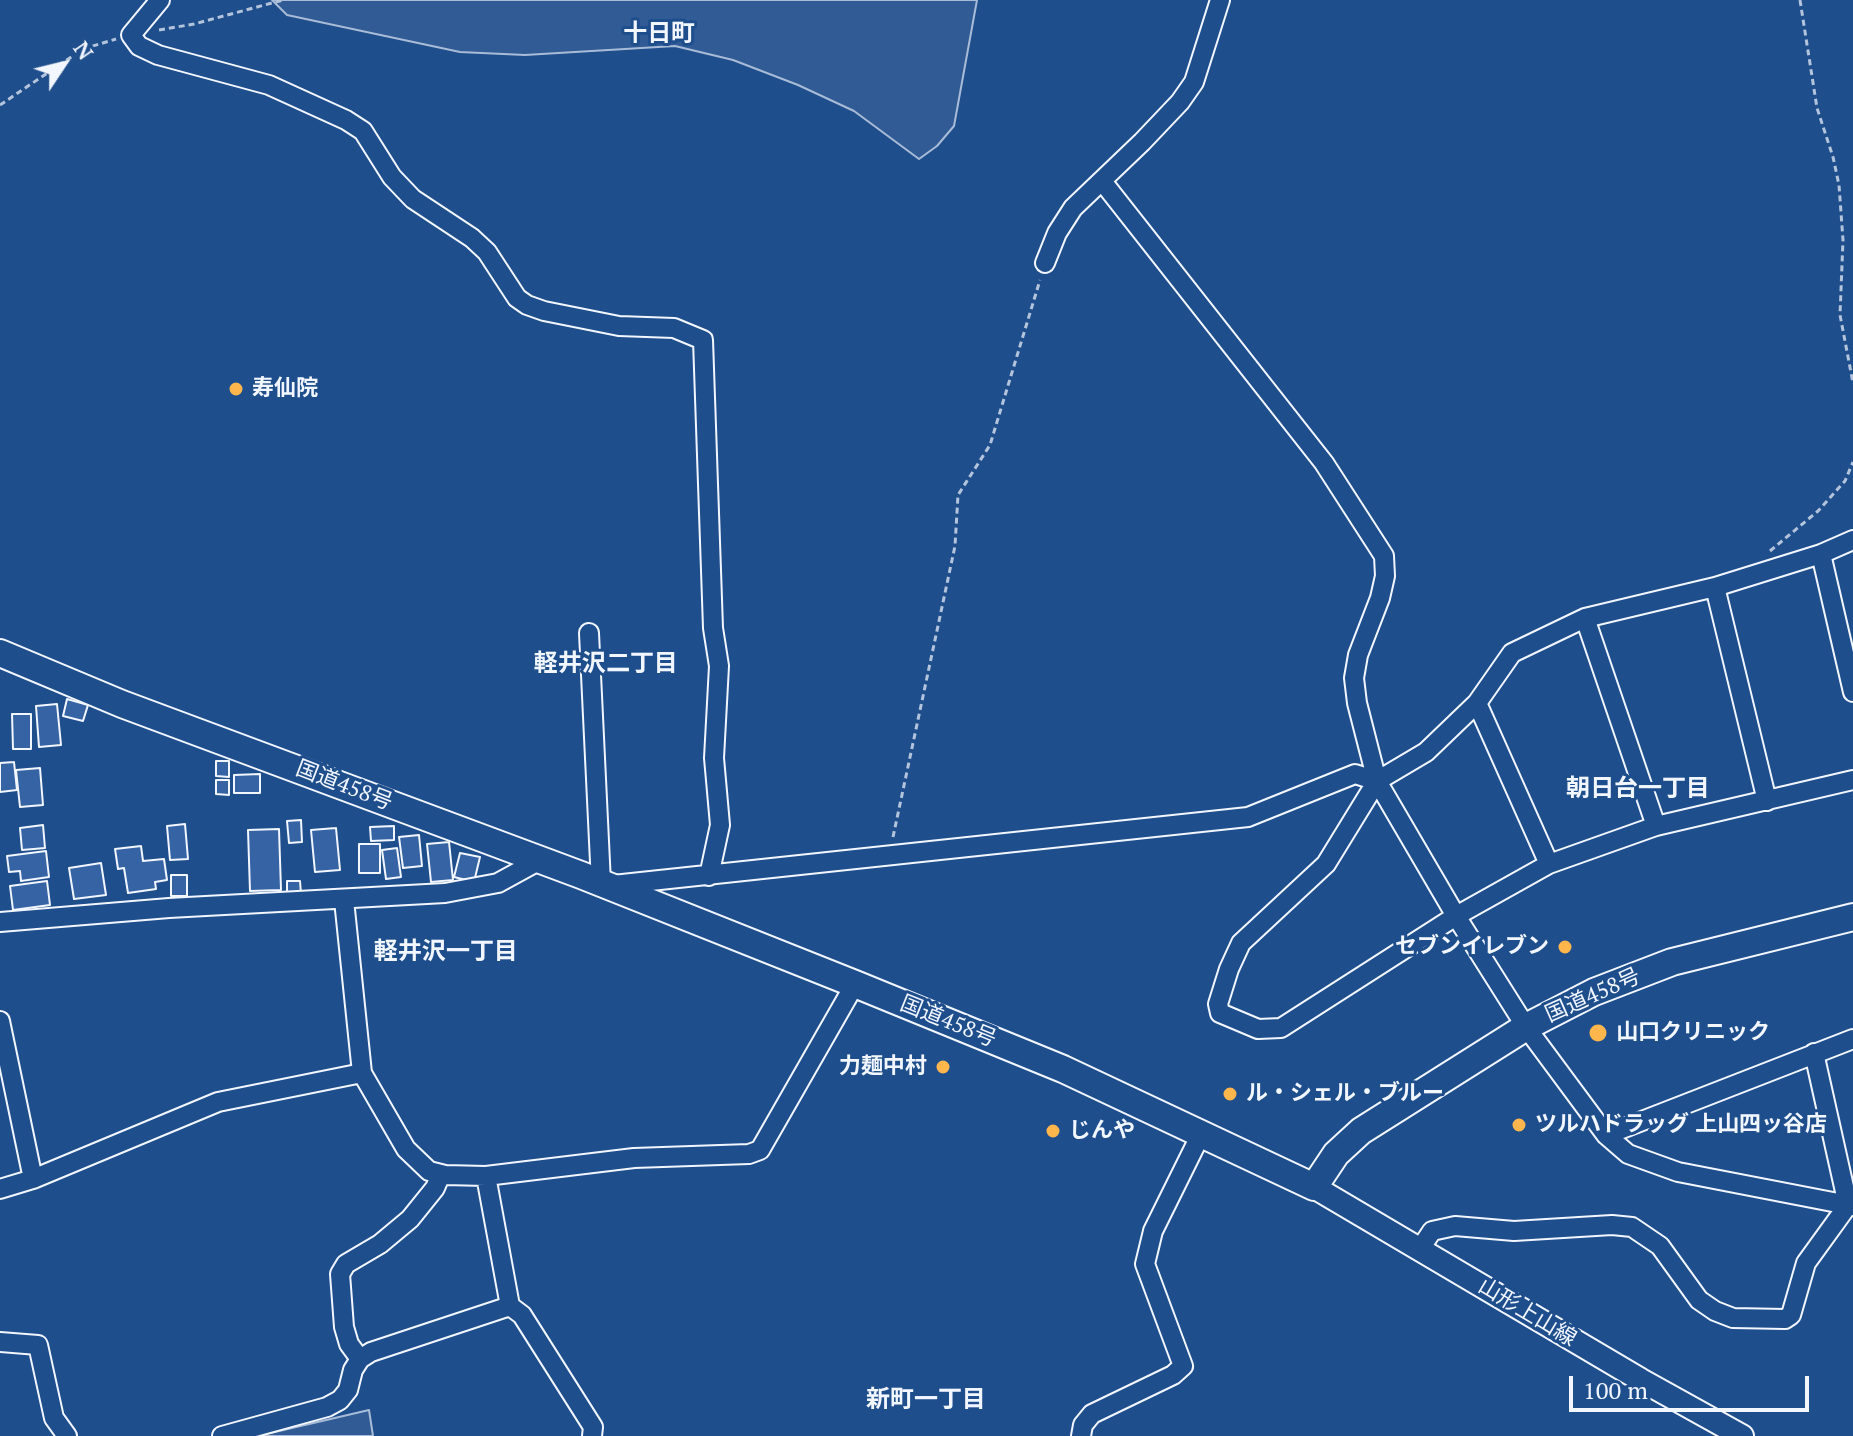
<!DOCTYPE html>
<html>
<head>
<meta charset="utf-8">
<style>
  body { margin:0 }
  #map { position:relative; width:1853px; height:1436px; overflow:hidden; background:#1f4e8c; font-family:"PT Serif",serif }
  canvas { display:block }
  .north { position:absolute; left:24px; top:24px; width:80px; height:80px; -webkit-text-stroke:6px #1f4e8c; paint-order:stroke; rotate:55deg; font-size:22px; font-weight:700; line-height:32px; text-align:center; color:#f2f6ff }
  .north::after { content:''; display:block; margin:auto; width:28px; height:36px; background:#f2f6ff; clip-path:polygon(50% 0,100% 100%,50% 72%,0 100%) }
  .scale { position:absolute; left:1569px; top:1376px; width:240px; height:36px; box-sizing:border-box; border:4px solid #f2f6ff; border-top:0; padding-left:10px; font-size:24px; line-height:28px; white-space:nowrap; color:#f2f6ff; -webkit-text-stroke:6px #1f4e8c; paint-order:stroke }
</style>
</head>
<body>
<div id="map">
<canvas width="1853" height="1436"></canvas>
<div class="north">N</div>
<div class="scale">100 m</div>
</div>
<script>
const g = document.querySelector('canvas').getContext('2d');
g.lineJoin = 'round';
function fillPath(path, color) {
  g.fillStyle = color;
  g.fill(path, 'evenodd');
}
function poly(rows) {
  const path = new Path2D();
  for (const r of rows) {
    path.moveTo(r[0], r[1]);
    for (let i = 2; i < r.length; i += 2) path.lineTo(r[i], r[i + 1]);
  }
  return path;
}
function stroke(path, color, width, dash) {
  g.strokeStyle = color;
  g.lineWidth = width;
  g.lineCap = dash ? 'butt' : 'round';
  g.setLineDash(dash || []);
  g.stroke(path);
}
function label(font, color, halo, rows, align = 'center') {
  g.font = font + ' "PT Serif","Noto Sans JP",serif';
  g.lineWidth = 6;
  g.setLineDash([]);
  g.textBaseline = 'middle';
  g.strokeStyle = halo;
  g.fillStyle = color;
  for (const [text, x, y, turn = 0] of rows) {
    g.save();
    g.translate(x, y);
    g.rotate((+turn || 0) * Math.PI / 180);
    g.textAlign = isNaN(turn) ? turn : align;
    if (halo) g.strokeText(text, 0, 0);
    g.fillText(text, 0, 0);
    g.restore();
  }
}
const built = poly([
  [272,0,977,0,954,126,937,146,919,159,854,111,798,85,733,60,675,46,525,55,460,52,287,15,272,0],
  [369,1410,373,1436,258,1436,369,1410]
]);
fillPath(built, '#305b95');
stroke(built, '#a8bbd7', 2);
const building = poly([
  [67,699,88,705,83,721,63,716,67,699],
  [57,704,61,745,39,747,36,706,57,704],
  [12,714,31,714,31,749,13,749,12,714],
  [216,761,229,761,229,777,216,776,216,761],
  [14,762,17,790,0,792,0,763,14,762],
  [40,768,43,805,20,807,16,770,40,768],
  [260,774,260,793,234,793,234,775,260,774],
  [216,780,229,780,229,795,216,794,216,780],
  [301,820,302,842,289,843,287,821,301,820],
  [185,824,188,859,170,860,167,826,185,824],
  [43,825,45,848,22,850,20,828,43,825],
  [394,826,394,840,371,841,370,827,394,826],
  [336,828,340,870,315,872,311,830,336,828],
  [279,829,281,890,250,891,248,830,279,829],
  [419,835,422,866,403,868,399,837,419,835],
  [449,842,453,880,431,882,427,844,449,842],
  [359,844,380,844,380,873,359,873,359,844],
  [141,846,143,861,164,859,167,880,155,882,156,889,128,893,124,868,118,869,115,849,141,846],
  [397,848,401,877,386,879,382,850,397,848],
  [46,851,49,877,21,881,20,871,9,872,7,856,46,851],
  [460,853,480,857,474,882,454,877,460,853],
  [101,863,106,895,74,899,69,868,101,863],
  [171,875,187,875,187,896,171,896,171,875],
  [47,881,50,905,13,910,10,886,47,881],
  [287,881,300,881,301,894,287,894,287,881]
]);
fillPath(building, '#3563a3');
stroke(building, '#f2f6ff', 2);
const minor = poly([
  [160,0,131,35,139,46,158,55,269,85,346,120,363,131,392,177,413,199,472,238,487,252,517,298,527,305,544,311,619,326,674,328,703,340,713,628,719,666,714,758,720,825,709,876],
  [1102,181,1324,463,1384,556,1385,576,1380,598,1358,655,1354,678,1357,703,1377,781,1456,916,1526,1027,1606,1135,1628,1154,1678,1172,1853,1206],
  [1045,263,1057,233,1073,208,1142,142,1180,102,1194,82,1220,0],
  [1853,540,1821,554,1715,587,1585,618,1512,653,1477,703,1426,752,1377,781,1326,864,1241,943,1229,969,1218,1004,1220,1013,1258,1029,1281,1028,1456,916,1549,864,1656,826,1853,780],
  [1821,554,1853,692],
  [1715,587,1767,801],
  [1585,618,1656,826],
  [589,633,601,883],
  [1477,703,1549,864],
  [613,885,1248,817,1355,774,1377,781],
  [344,900,362,1073,406,1149,429,1171,445,1175,486,1176,634,1158,749,1154,760,1150,855,984],
  [0,922,169,908,445,893,498,883,540,860],
  [0,1021,33,1179],
  [1606,1135,1853,1039],
  [486,1176,510,1306,522,1315,593,1427,592,1436],
  [0,1189,33,1179,218,1102,362,1073],
  [1420,1249,1432,1231,1455,1226,1514,1231,1612,1225,1632,1227,1660,1246,1699,1300,1715,1311,1733,1318,1785,1319,1791,1315,1806,1263,1848,1205,1814,1053],
  [0,1342,38,1345,54,1418,67,1436],
  [360,1359,349,1344,344,1327,340,1274,346,1264,380,1244,410,1219,435,1188,441,1174],
  [222,1436,327,1407,340,1400,348,1390,353,1370,360,1359,371,1352,510,1306],
  [1081,1436,1083,1425,1092,1414,1173,1375,1183,1366,1145,1264,1153,1231,1201,1134]
]);
const major = poly([
  [1314,1187,1641,1380,1742,1436]
]);
const highway = poly([
  [0,653,122,704,581,875,855,984,1063,1069,1314,1187,1336,1154,1361,1131,1526,1027,1594,992,1672,962,1853,917]
]);
stroke(minor, '#f2f6ff', 22);
stroke(major, '#f2f6ff', 26);
stroke(highway, '#f2f6ff', 30);
stroke(poly([
  [1800,0,1817,108,1833,157,1839,185,1843,240,1840,315,1853,383],
  [159,30,194,24,283,0],
  [0,105,83,49,116,39],
  [1770,551,1818,511,1845,481,1853,462],
  [893,837,955,546,958,495,990,445,1040,280]
]), '#b3c4dc', 3, [6, 4]);
stroke(minor, '#1f4e8c', 18);
stroke(major, '#1f4e8c', 22);
stroke(highway, '#1f4e8c', 26);
for (const [x, y, r, color] of [
  [236,389,8,"#ffb74d"],
  [1565,947,8,"#ffb74d"],
  [1598,1033,10,"#ffb74d"],
  [943,1067,8,"#ffb74d"],
  [1230,1094,8,"#ffb74d"],
  [1519,1125,8,"#ffb74d"],
  [1053,1131,8,"#ffb74d"]
]) {
  const dot = new Path2D();
  dot.arc(x, y, r, 0, 2 * Math.PI);
  g.fillStyle = color;
  g.fill(dot);
  stroke(dot, '#1f4e8c', 3);
}
label('bold 22px', '#f2f6ff', '#1f4e8c', [
  ["寿仙院",252,389],
  ["セブンイレブン",1549,947,"right"],
  ["山口クリニック",1616,1033],
  ["力麺中村",927,1067,"right"],
  ["ル・シェル・ブルー",1246,1094],
  ["ツルハドラッグ 上山四ッ谷店",1535,1125],
  ["じんや",1069,1131]
], 'left');
label('22px', '#f2f6ff', '#1f4e8c', [
  ["国道458号",344,786,21],
  ["国道458号",1593,996,-24],
  ["国道458号",948,1022,22],
  ["山形上山線",1527,1313,31]
]);
label('bold 24px', '#f2f6ff', '#1f4e8c', [
  ["十日町",659,34],
  ["軽井沢二丁目",606,664],
  ["朝日台一丁目",1638,789],
  ["軽井沢一丁目",446,952],
  ["新町一丁目",926,1400]
]);
</script>
</body>
</html>
